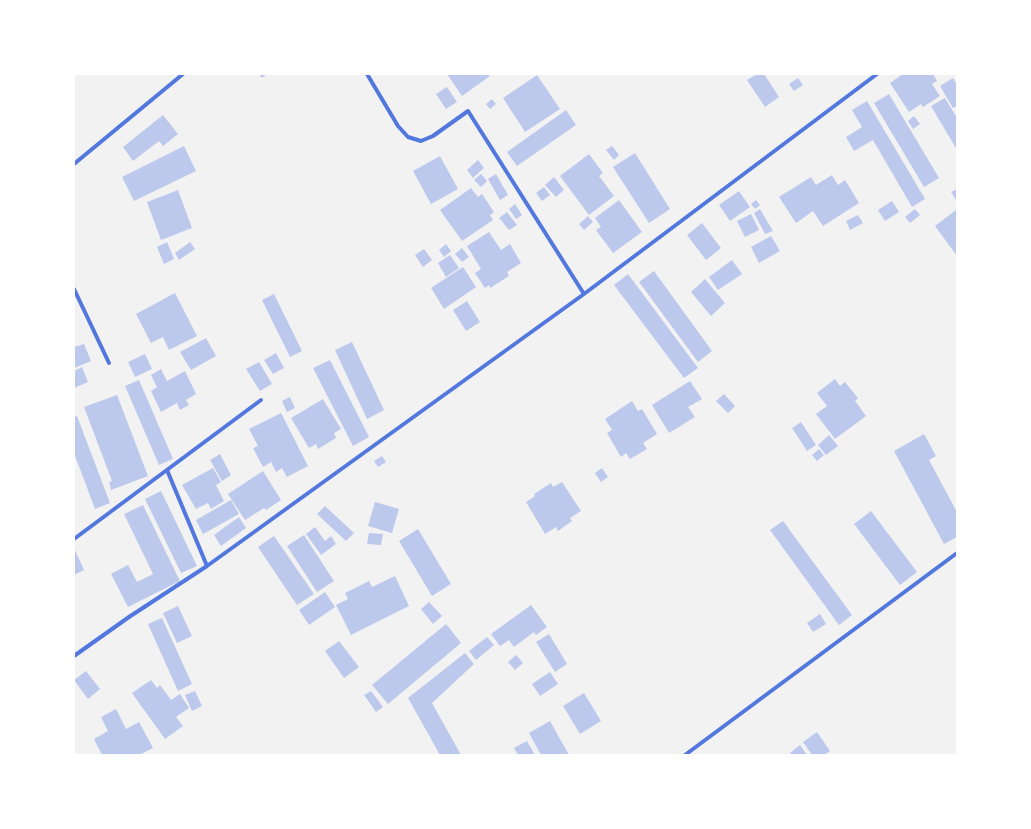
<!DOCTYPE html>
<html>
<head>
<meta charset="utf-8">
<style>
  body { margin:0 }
  #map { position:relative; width:1031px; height:829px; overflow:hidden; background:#f2f2f2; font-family:Lato,sans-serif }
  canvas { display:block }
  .frame { position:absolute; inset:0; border:75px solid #fff; pointer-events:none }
</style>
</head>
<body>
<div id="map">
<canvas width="1031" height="829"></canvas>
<div class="frame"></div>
</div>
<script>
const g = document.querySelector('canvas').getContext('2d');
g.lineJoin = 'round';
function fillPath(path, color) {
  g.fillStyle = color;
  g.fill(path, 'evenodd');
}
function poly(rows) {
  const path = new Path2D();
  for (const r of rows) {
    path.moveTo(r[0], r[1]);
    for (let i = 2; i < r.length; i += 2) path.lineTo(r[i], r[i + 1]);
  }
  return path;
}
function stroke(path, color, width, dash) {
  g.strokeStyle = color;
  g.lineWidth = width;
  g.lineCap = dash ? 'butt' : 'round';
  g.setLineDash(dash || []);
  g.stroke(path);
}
fillPath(poly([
  [259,74,267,74,262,78],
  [447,74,488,74,490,76,462,96],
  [757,74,764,74,779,97,765,107,747,80],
  [903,74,933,74,937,81,932,84,940,96,923,107,921,104,909,112,890,83],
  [537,75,560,109,525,132,503,98],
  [798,78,803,85,794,91,789,84],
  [953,78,957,85,957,106,953,108,940,86],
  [447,87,457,102,446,109,436,94],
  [889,94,939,178,924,187,874,103],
  [945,98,957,118,957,150,931,106],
  [492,99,496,104,490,109,486,104],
  [867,101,925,199,912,207,873,140,854,151,846,137,862,127,852,110],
  [566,110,576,125,517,166,507,152],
  [163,115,178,134,163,146,159,141,133,161,123,147],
  [914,116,920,124,913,129,908,121],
  [184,146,196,171,134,201,122,177],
  [612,146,619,155,614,160,606,150],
  [635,153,670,209,649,223,613,167],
  [589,154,603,173,599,176,614,196,589,215,560,176],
  [440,156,458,189,431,204,413,171],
  [478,160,484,168,473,178,467,170],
  [481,174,487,181,481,187,474,180],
  [496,174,508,195,500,200,488,179],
  [832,175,838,185,845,180,859,203,823,226,813,211,796,223,779,197,811,177,816,185],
  [554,177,564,190,556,197,545,185],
  [544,187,550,195,542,201,536,193],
  [471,188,478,197,482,194,494,212,490,215,493,220,462,241,440,210],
  [957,189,957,202,951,192],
  [178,190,192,228,161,240,147,202],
  [739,191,750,207,730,221,719,205],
  [619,200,642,232,613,253,596,230,601,227,595,218],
  [756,200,760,205,755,209,751,204],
  [892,201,899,212,885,221,878,210],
  [515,204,522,215,516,219,509,209],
  [760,209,773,231,765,234,754,213],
  [915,209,920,215,910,223,905,217],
  [956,210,957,211,957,256,935,226],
  [507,212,517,225,509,230,499,218],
  [751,214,759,230,745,237,737,221],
  [858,215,863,223,850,230,846,221],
  [588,216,593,222,584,230,579,224],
  [702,223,721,248,706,260,687,235],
  [489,232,501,250,510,244,521,263,507,272,509,276,490,288,489,285,485,288,475,273,481,269,467,246],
  [771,236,780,251,759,263,751,247],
  [167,242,174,259,164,264,157,247],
  [190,242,195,249,179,260,175,253],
  [446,244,451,251,444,257,439,250],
  [462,248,469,257,462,262,455,254],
  [424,249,432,260,423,267,415,255],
  [450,255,459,268,446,277,438,263],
  [732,260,742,274,718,290,709,277],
  [463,267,476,287,444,309,431,288],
  [654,271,712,351,698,362,639,282],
  [628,274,698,368,684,378,614,285],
  [705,279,725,303,711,316,691,292],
  [175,293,197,336,169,350,163,337,151,343,136,314],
  [274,294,302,351,290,357,262,300],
  [467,301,480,322,466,331,453,310],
  [206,338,216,356,191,370,180,352],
  [352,342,384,410,367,419,335,350],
  [84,344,91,361,74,368,74,347],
  [276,353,284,368,273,374,264,360],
  [145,354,152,369,135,377,128,362],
  [330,360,369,437,353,446,313,368],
  [259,362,272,384,260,391,246,369],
  [82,367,88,382,74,388,74,371],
  [161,369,167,381,185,371,196,394,186,400,189,405,180,410,177,403,161,412,151,391,157,387,151,375],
  [835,379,840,386,845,382,858,398,855,401,866,416,835,439,816,414,827,406,817,393],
  [139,380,173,459,159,465,125,386],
  [690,381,702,399,688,407,695,417,669,433,652,405],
  [724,394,735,406,728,413,716,401],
  [117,395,148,476,111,490,109,482,112,481,84,407],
  [290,397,295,408,287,412,282,401],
  [323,399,341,429,334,433,336,438,318,449,316,444,309,448,291,418],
  [632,401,638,411,642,409,657,434,643,443,647,449,630,459,626,453,621,457,607,433,612,430,605,419],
  [281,413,308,466,287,477,282,468,276,472,271,462,263,467,253,448,258,446,249,429],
  [77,416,110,503,95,509,74,453,74,417],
  [801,422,816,445,807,451,792,428],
  [924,434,936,456,929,460,957,512,957,537,944,544,894,451],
  [829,435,838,446,826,455,818,445],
  [819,449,824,455,817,461,812,455],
  [220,454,231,475,222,481,210,460],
  [382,456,386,462,378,467,374,461],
  [213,468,221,482,216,485,224,501,211,509,208,503,196,509,182,485],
  [602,468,608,477,601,482,595,473],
  [263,471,281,500,266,510,264,508,245,520,228,494],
  [562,482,581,511,570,518,572,521,558,531,556,527,545,534,526,502,535,496,534,494,551,483,553,487],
  [161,491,197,566,181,573,145,499],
  [231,500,239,514,203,534,196,520],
  [375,502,399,509,392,533,368,526],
  [143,505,180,581,128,607,111,574,128,565,137,582,153,574,124,514],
  [325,506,354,533,346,541,317,514],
  [871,511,917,572,900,585,854,524],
  [239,517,246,528,221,546,214,535],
  [783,521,852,615,839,625,770,530],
  [315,527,325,541,331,536,336,544,321,555,306,534],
  [418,529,451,584,432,596,399,541],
  [369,533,383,534,381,545,367,544],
  [304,535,334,581,317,592,287,546],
  [274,536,314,594,297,605,258,547],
  [74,548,84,570,74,575],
  [395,576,409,606,351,635,336,605,348,599,345,593,369,581,372,587],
  [325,592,335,607,309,625,299,610],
  [429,602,442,616,433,624,421,609],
  [531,605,547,627,536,635,534,632,514,647,509,640,500,646,491,634],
  [178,606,192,636,177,643,163,613],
  [820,614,826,624,813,632,807,623],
  [162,618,192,684,178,691,148,624],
  [446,624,461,643,388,704,372,685],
  [549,634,567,664,555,672,536,642],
  [487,637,494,645,476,660,469,651],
  [339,641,359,667,344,678,325,651],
  [465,653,474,664,432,703,461,755,440,755,408,698],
  [516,655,523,663,515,670,508,662],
  [86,671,100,689,88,699,74,680],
  [550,672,558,684,540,696,532,684],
  [151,680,157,688,160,685,171,700,180,694,189,708,176,717,183,726,165,739,132,693],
  [195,691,202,706,192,711,185,695],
  [371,691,383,707,376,712,364,695],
  [584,693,601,721,580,734,563,706],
  [116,709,126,729,139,722,153,748,139,755,102,755,94,739,108,731,101,717],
  [550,721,569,755,541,755,529,733],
  [817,732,830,751,824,755,812,755,803,742],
  [527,741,535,755,518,755,514,748],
  [800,745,807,755,792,755,790,753]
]), '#bdc9ec');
stroke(poly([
  [367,74,398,126,408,137,421,141,433,136,468,111,584,294],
  [74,164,183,74],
  [74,289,109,363],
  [167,470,207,566],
  [74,539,261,400],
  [74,656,129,617,207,566,584,294,877,74],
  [685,755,957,553]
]), '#5277de', 4);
</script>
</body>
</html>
